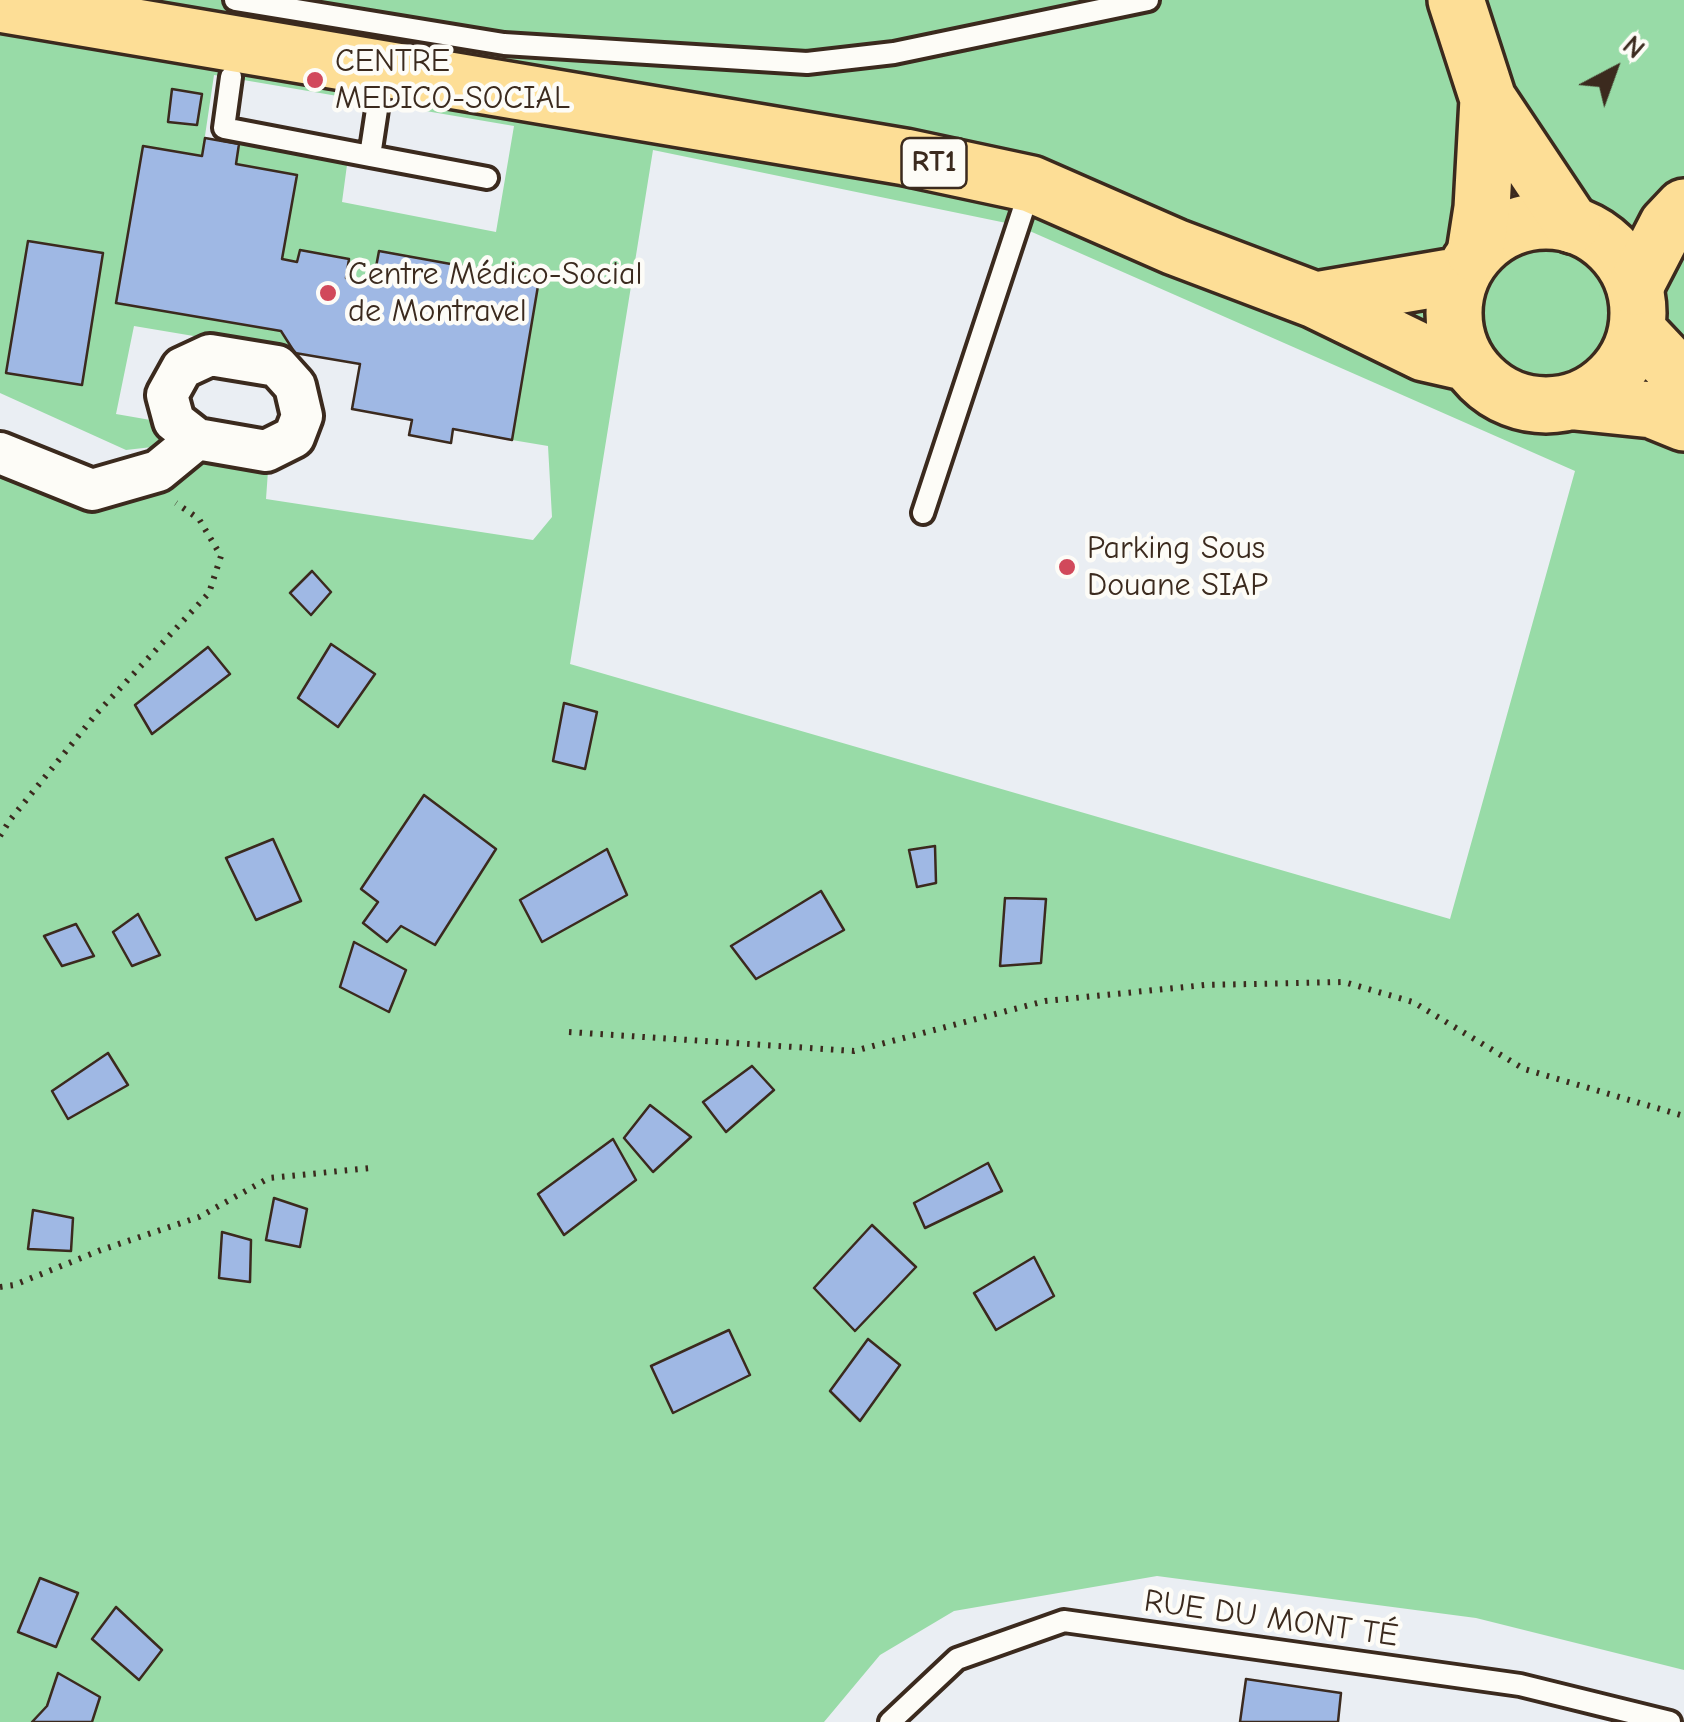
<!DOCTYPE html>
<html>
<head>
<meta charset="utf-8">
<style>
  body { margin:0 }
  #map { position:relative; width:1684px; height:1722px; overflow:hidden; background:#eaeef3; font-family:"Comic Neue",sans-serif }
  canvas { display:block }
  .north { position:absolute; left:1564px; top:20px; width:100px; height:100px; -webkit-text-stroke:8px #fdfcf7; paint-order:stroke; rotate:41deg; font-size:28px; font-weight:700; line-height:40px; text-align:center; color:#3b2a1e }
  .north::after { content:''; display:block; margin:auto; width:35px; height:45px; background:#3b2a1e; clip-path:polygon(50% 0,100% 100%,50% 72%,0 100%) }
</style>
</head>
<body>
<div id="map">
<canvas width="1684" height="1722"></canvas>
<div class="north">N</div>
</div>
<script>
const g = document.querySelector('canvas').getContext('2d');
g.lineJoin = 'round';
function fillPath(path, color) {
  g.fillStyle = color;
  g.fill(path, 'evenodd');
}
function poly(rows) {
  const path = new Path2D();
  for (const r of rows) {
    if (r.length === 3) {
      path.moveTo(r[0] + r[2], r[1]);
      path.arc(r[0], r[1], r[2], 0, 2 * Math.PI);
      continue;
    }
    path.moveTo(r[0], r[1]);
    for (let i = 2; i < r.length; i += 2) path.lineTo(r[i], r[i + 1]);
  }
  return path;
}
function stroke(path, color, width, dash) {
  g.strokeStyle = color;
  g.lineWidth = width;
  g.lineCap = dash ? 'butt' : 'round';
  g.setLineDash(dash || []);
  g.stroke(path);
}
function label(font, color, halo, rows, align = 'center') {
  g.font = font + ' "Comic Neue",sans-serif';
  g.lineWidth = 9;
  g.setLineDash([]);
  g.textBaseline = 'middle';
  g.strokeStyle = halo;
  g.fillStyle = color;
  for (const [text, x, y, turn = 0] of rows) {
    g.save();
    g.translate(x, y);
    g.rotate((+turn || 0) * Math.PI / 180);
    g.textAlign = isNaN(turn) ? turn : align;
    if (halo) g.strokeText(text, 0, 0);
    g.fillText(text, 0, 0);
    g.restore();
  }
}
fillPath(poly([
  [0,0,1684,0,1684,1670,1476,1618,1157,1576,954,1611,880,1655,824,1722,0,1722,0,453,92,490,182,451,268,471,266,499,533,540,552,517,548,446,512,440,539,280,379,251,373,283,346,278,348,259,300,250,297,262,282,259,296,175,236,164,239,144,347,165,342,202,496,232,514,126,214,75,202,156,143,146,116,302,281,331,295,353,134,326,116,414,162,422,161,446,126,450,0,393],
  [653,150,1016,225,1575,471,1450,919,570,664]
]), '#98dba7');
const building = poly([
  [172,89,202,94,197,125,168,122,172,89],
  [205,138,239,144,236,164,297,175,282,259,297,262,300,250,349,259,346,278,373,283,379,251,539,280,512,440,453,429,451,443,409,435,412,420,352,409,360,364,295,353,281,331,116,303,143,146,202,156,205,138],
  [28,241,103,253,82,385,6,373,28,241],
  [312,571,331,592,311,615,290,593,312,571],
  [331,644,375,674,338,727,298,698,331,644],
  [208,647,230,674,152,734,135,705,208,647],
  [564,703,597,712,585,769,553,761,564,703],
  [424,795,496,849,435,945,401,926,387,942,363,923,378,902,361,889,424,795],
  [273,839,301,901,256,920,226,858,273,839],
  [935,846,936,883,917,887,909,850,935,846],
  [607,849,627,895,542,942,520,900,607,849],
  [821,891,844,930,756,979,731,946,821,891],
  [1005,898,1046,899,1041,963,1000,966,1005,898],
  [138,914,160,955,132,966,113,932,138,914],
  [76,924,94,956,62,966,44,936,76,924],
  [354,942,406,970,389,1012,340,987,354,942],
  [108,1053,128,1085,68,1119,52,1091,108,1053],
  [752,1066,774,1090,726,1132,703,1102,752,1066],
  [650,1105,691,1137,653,1172,624,1138,650,1105],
  [613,1139,636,1180,564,1235,538,1194,613,1139],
  [988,1163,1002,1191,925,1228,914,1203,988,1163],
  [274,1198,307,1209,300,1247,266,1240,274,1198],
  [33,1210,73,1218,71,1251,28,1249,33,1210],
  [872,1225,916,1267,855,1331,814,1288,872,1225],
  [222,1232,251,1240,250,1282,219,1278,222,1232],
  [1034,1257,1054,1296,996,1330,974,1293,1034,1257],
  [729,1330,750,1375,673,1413,651,1366,729,1330],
  [868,1339,900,1365,860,1421,830,1391,868,1339],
  [40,1578,78,1593,56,1647,18,1632,40,1578],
  [116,1607,162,1650,139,1680,92,1639,116,1607],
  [58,1673,100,1697,92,1722,32,1722,47,1706,58,1673],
  [1246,1679,1341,1693,1338,1722,1240,1722,1246,1679]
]);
fillPath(building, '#9fb8e4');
stroke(building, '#3b2a1e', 2.5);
const lane = poly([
  [235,0,504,44,807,63,894,53,1148,0],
  [231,77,224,128,370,156,378,103],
  [370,156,487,178],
  [923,513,1031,186],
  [890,1722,957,1659,1064,1621,1520,1685,1670,1722]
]);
const street = poly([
  [0,453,92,490,158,471,197,439,266,451,294,437,302,416,295,386,277,366,210,355,182,368,167,395,174,421,197,439]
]);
const primary = poly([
  [0,4,905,157,1031,184,1175,247,1315,300,1424,353,1468,363],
  [1546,313,92],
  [1315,300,1461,275],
  [1637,330,1684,380],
  [1575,402,1652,410,1684,423]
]);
const highway = poly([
  [1456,0,1488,99,1572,225],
  [1475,253,1482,208,1488,99],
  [1635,287,1667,225,1684,207]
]);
stroke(lane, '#3b2a1e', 28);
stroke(street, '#3b2a1e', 48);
stroke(primary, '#3b2a1e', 62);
stroke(highway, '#3b2a1e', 62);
stroke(poly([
  [0,836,10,820,97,713,209,593,221,556,199,519,176,503],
  [569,1032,854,1051,1045,1001,1205,985,1344,982,1413,1002,1524,1069,1684,1116],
  [0,1287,14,1285,101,1250,199,1217,269,1178,371,1168]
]), '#3b2a1e', 6, [2.5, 8]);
stroke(lane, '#fdfcf7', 20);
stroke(street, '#fdfcf7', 40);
stroke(primary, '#fdde96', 55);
stroke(highway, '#fdde96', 55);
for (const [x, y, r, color] of [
  [315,80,10,"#d1495b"],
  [328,293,10,"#d1495b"],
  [1067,567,10,"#d1495b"]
]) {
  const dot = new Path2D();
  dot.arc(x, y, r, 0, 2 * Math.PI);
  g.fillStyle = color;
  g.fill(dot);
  stroke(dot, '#fdfcf7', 4);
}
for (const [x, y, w] of [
  [934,163,65]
]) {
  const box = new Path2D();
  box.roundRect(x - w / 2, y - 25, w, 50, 8);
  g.fillStyle = '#fdfcf7';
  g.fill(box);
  stroke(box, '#3b2a1e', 2.5);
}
label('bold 30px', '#3b2a1e', null, [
  ["RT1",934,163]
]);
label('32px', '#3b2a1e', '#fdfcf7', [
  ["CENTRE",335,62],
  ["MEDICO-SOCIAL",335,99],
  ["Centre Médico-Social",348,275],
  ["de Montravel",348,312],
  ["Parking Sous",1087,549],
  ["Douane SIAP",1087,586]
], 'left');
label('32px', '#3b2a1e', '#fdfcf7', [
  ["RUE DU MONT TÉ",1271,1619,8]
]);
</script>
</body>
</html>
